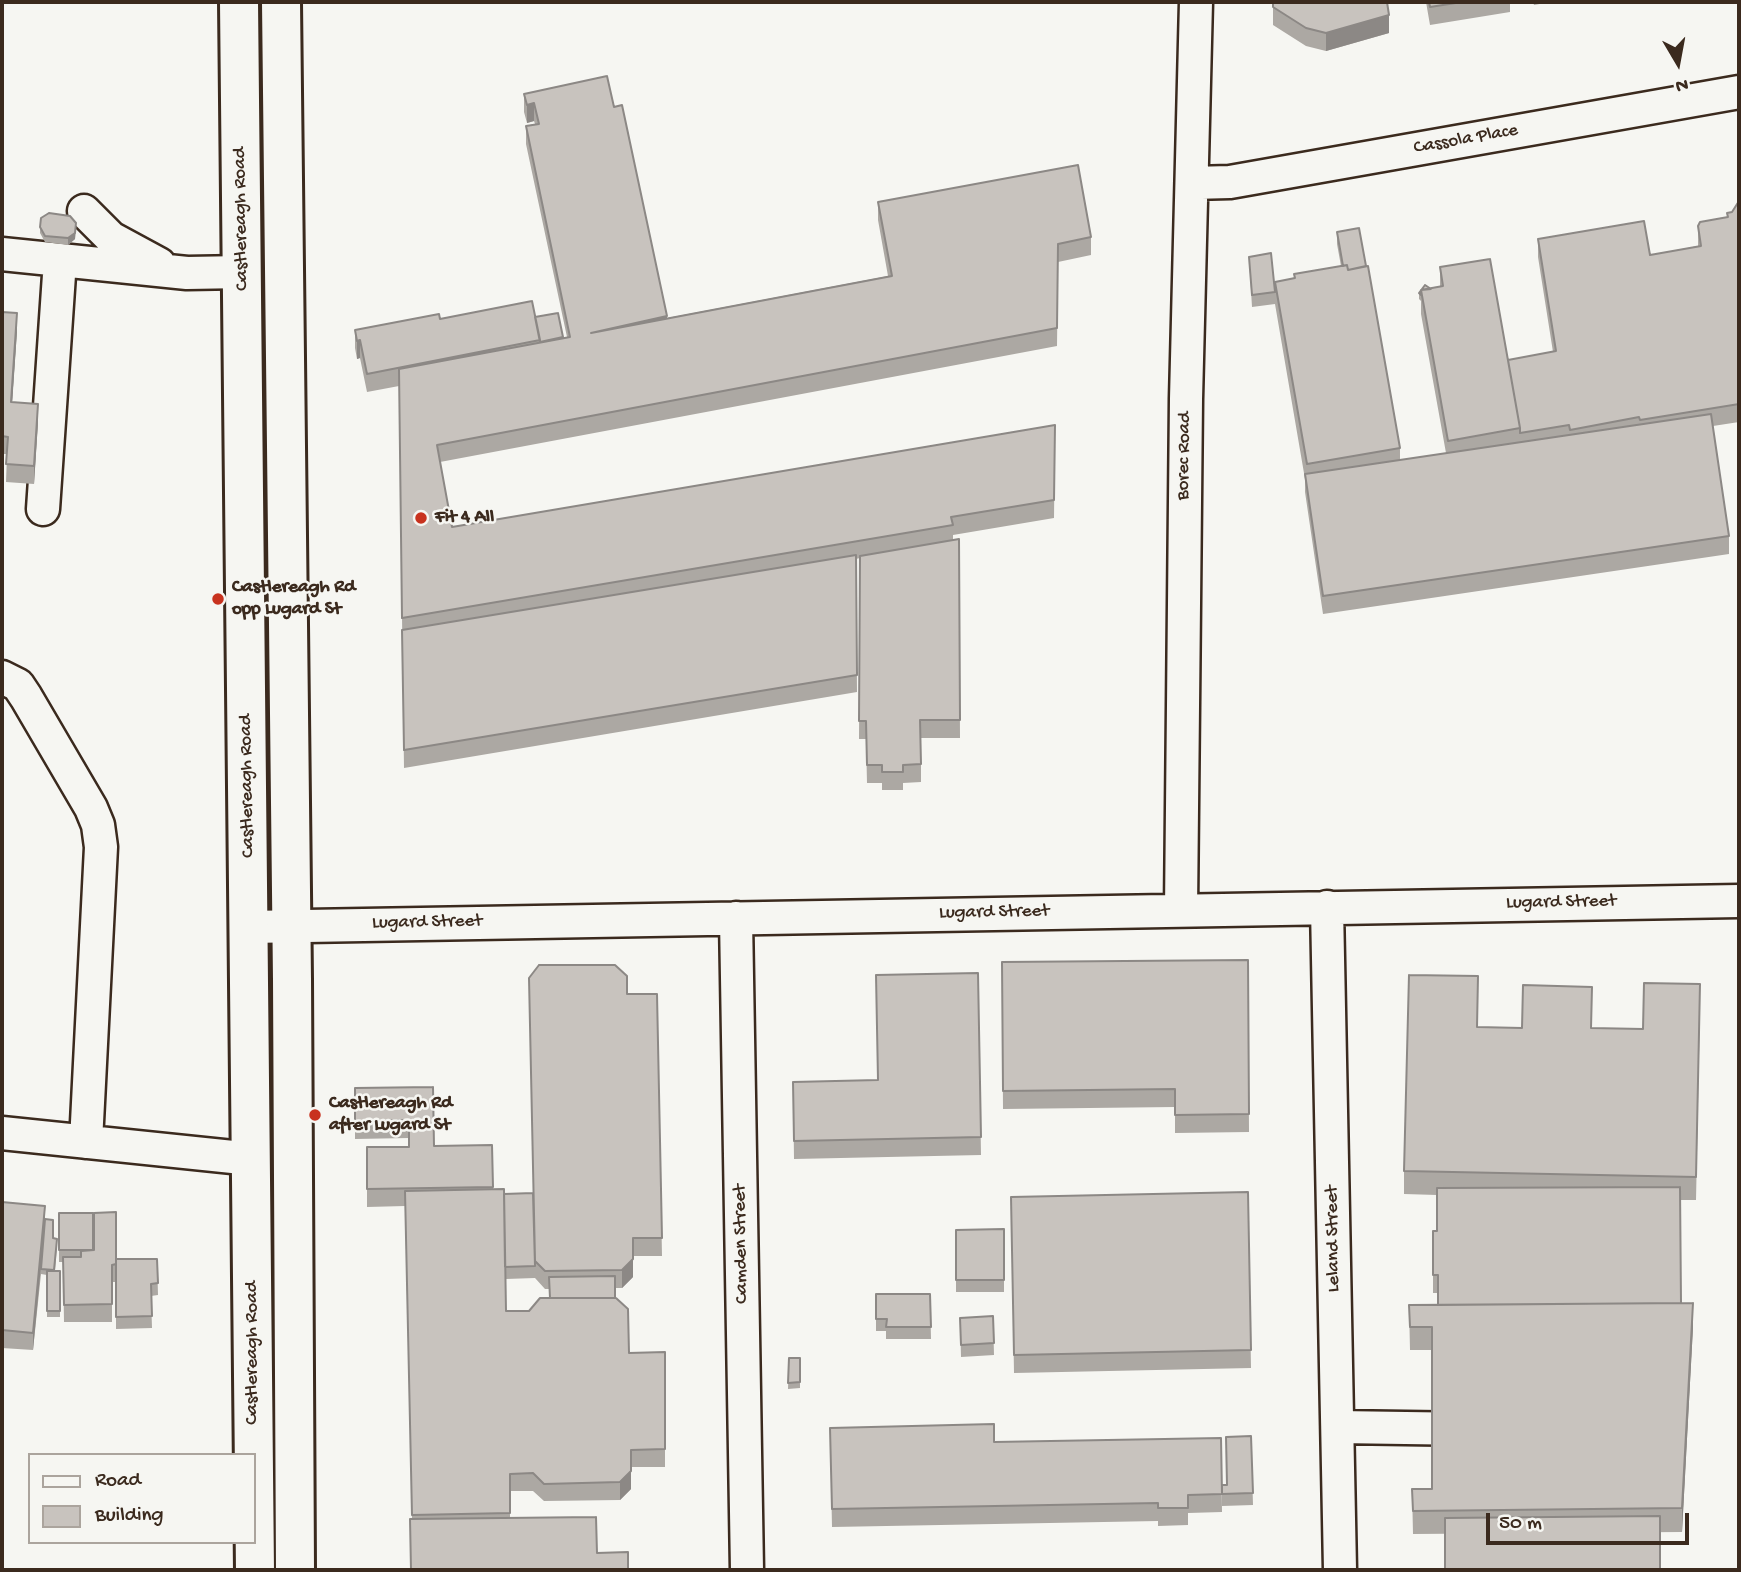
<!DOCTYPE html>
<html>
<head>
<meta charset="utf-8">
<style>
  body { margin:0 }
  #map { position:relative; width:1741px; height:1572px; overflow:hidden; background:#f6f6f2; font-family:"Gochi Hand",sans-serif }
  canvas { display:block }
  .frame { position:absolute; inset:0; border:4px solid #3b2a1e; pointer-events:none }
  .legend { position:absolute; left:28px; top:1453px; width:228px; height:91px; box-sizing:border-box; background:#f6f6f2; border:2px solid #aba49d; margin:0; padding:9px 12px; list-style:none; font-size:21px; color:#3b2a1e }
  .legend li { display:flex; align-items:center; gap:14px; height:35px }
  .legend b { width:35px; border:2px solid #aba49d }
  .north { position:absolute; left:1643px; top:28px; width:70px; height:70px; -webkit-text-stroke:5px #f6f6f2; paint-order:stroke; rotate:170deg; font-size:19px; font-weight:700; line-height:28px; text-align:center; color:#3b2a1e }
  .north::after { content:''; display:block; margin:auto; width:24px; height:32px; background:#3b2a1e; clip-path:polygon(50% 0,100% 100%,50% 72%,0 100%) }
  .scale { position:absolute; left:1486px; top:1513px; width:203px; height:32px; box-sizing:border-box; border:4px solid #3b2a1e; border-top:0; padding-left:9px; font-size:21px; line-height:24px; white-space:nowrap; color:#3b2a1e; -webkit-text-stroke:5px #f6f6f2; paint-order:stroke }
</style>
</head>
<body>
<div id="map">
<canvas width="1741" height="1572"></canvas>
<div class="frame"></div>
<ul class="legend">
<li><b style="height:9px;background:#f6f6f2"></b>Road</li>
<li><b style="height:19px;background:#c8c3be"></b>Building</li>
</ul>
<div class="north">N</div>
<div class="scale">50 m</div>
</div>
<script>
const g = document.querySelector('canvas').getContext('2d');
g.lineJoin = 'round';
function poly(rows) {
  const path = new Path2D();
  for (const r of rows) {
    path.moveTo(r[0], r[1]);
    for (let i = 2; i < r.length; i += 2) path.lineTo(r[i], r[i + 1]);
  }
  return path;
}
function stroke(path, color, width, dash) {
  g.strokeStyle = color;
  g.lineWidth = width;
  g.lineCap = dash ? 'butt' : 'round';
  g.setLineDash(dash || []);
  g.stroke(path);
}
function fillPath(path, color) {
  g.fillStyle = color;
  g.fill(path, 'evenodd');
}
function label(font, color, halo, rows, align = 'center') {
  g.font = font + ' "Gochi Hand",sans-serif';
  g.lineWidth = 5;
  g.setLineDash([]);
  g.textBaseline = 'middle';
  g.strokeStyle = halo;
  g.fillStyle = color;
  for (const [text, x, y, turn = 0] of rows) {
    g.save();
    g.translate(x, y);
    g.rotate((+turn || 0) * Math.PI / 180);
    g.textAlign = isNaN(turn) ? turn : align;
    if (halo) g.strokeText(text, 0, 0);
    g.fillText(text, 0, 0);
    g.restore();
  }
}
const minor = poly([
  [1192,183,1230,182,1739,92],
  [84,211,111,238,159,264],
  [2,254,187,273,243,272],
  [43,509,60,260],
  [2,677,18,685,26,697,91,808,98,825,101,847,86,1142],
  [1327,907,1340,1570],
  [1181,910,1186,399,1196,2],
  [736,918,747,1570],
  [249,927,1739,901],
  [2,1133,252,1159],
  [1338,1427,1473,1429]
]);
const major = poly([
  [239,2,255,1570],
  [281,2,292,979,295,1570]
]);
stroke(minor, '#3b2a1e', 37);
stroke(major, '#3b2a1e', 44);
stroke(minor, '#f6f6f2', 32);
stroke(major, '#f6f6f2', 38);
fillPath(poly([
  [1273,2,1389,33,1326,51,1306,46,1273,25],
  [1426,2,1515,2,1510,3,1510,12,1430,25],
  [1533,2,1551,2,1534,5],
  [524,94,614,107,667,318,888,276,878,220,878,202,1091,237,1091,255,1058,262,1057,346,440,462,452,527,1055,425,1054,518,953,535,953,540,959,539,960,738,921,738,921,782,903,783,903,790,882,790,882,783,867,783,866,739,859,739,860,558,856,559,857,692,404,768,399,386,367,392,360,358,357,359,355,348,355,330,440,319,535,317,558,313,563,338,567,337,526,144,526,126,535,124,534,121,527,123,524,112],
  [1739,201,1739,422,1713,426,1729,536,1729,554,1323,614,1305,492,1305,479,1275,304,1252,307,1249,257,1275,291,1275,282,1294,279,1294,274,1341,266,1337,244,1337,232,1400,448,1400,460,1446,453,1421,314,1421,301,1419,299,1419,293,1440,286,1440,267,1508,360,1553,352,1538,257,1538,239,1650,255,1698,246,1698,226,1727,217,1727,213,1732,212],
  [40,227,76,229,75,239,68,245,45,242,40,233],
  [2,312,17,331,12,402,38,422,34,484,6,482,7,454,2,454],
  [1248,960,1249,1132,1175,1133,1175,1107,1003,1109,1002,962],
  [978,973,981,1155,794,1159,793,1082,878,1080],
  [627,994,657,994,662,1256,633,1256,633,1277,622,1288,615,1288,615,1298,629,1353,665,1352,665,1467,631,1467,631,1489,620,1500,544,1501,533,1491,510,1491,510,1518,597,1553,628,1570,412,1519,405,1206,367,1207,367,1147,409,1147,409,1138,355,1139,355,1088,433,1087,434,1146,492,1145,493,1189,504,1194,533,1193],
  [535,1278,545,1289,549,1289,550,1298,529,1311,506,1311,506,1279],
  [1700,1008,1696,1200,1680,1200,1681,1303,1693,1327,1682,1532,1413,1534,1412,1489,1432,1489,1432,1350,1410,1350,1409,1305,1438,1305,1438,1293,1433,1293,1433,1231,1437,1231,1437,1195,1404,1194,1404,1171,1477,1027,1643,1029],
  [1248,1192,1251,1368,1014,1373,1011,1197],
  [2,1202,45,1219,53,1238,57,1245,55,1271,60,1271,60,1317,47,1317,47,1275,41,1274,33,1350,2,1348],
  [59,1213,116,1259,157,1259,158,1295,151,1296,152,1328,116,1329,116,1282,112,1282,112,1322,64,1322,63,1262,59,1262],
  [1004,1229,1004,1292,956,1292,956,1230],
  [876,1294,930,1294,931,1339,886,1339,886,1331,876,1331],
  [993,1316,994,1355,961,1357,960,1318],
  [789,1358,800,1358,800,1388,788,1389],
  [830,1428,994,1442,1221,1438,1222,1512,1188,1513,1188,1525,1158,1526,1158,1521,832,1527],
  [1251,1436,1253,1505,1222,1506,1222,1485,1227,1485]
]), '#aca8a3');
fillPath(poly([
  [1389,15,1389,33,1326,51,1326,33],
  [534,103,534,121,527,123,527,105],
  [76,223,75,239,68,245,68,238],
  [17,313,17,331,11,420,11,402],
  [667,316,667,333,591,333],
  [360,340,360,358,357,359,357,341],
  [38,404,38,422,34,484,34,466],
  [45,1206,45,1224,33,1350,33,1333],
  [633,1259,633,1277,622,1288,622,1270],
  [1693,1303,1693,1327,1682,1532,1682,1508],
  [631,1471,631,1489,620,1500,620,1482]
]), '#8c8885');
const building = poly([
  [1273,2,1387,2,1389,15,1326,33,1306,28,1273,7,1273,2],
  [1429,2,1462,2,1430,7,1429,2],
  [607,76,614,107,622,105,667,316,591,333,892,276,878,202,1078,165,1091,237,1058,244,1057,328,437,445,452,527,1055,425,1054,500,951,517,953,525,402,618,399,369,570,337,526,126,539,124,534,103,527,105,524,94,607,76],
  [1739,201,1739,404,1640,420,1639,417,1570,430,1569,425,1520,433,1520,428,1508,360,1556,351,1538,239,1644,221,1650,255,1701,246,1698,226,1700,222,1728,217,1727,213,1732,212,1739,201],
  [49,213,70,216,76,223,75,233,68,238,45,236,40,227,41,218,49,213],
  [1359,228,1366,266,1348,270,1347,265,1343,266,1337,232,1359,228],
  [1271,253,1275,292,1252,295,1249,257,1271,253],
  [1490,259,1520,428,1448,441,1421,290,1443,286,1440,267,1490,259],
  [1347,265,1348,270,1368,266,1400,448,1307,464,1275,282,1295,278,1294,274,1347,265],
  [1425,285,1431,289,1421,290,1421,295,1419,293,1425,285],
  [532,301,540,340,367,374,360,340,357,341,355,330,439,314,440,319,532,301],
  [2,312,17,313,11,402,38,404,34,466,6,464,8,437,2,436,2,312],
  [558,313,563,337,540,342,535,317,558,313],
  [1711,414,1729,536,1323,596,1305,474,1711,414],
  [959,539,960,720,920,720,921,764,903,765,903,772,882,772,882,765,867,765,866,721,859,721,860,556,959,539],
  [856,555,857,675,404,750,402,630,856,555],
  [1248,960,1249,1114,1175,1115,1175,1089,1003,1091,1002,962,1248,960],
  [539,965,615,965,627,976,627,994,657,994,662,1238,633,1238,633,1259,622,1270,545,1271,535,1261,529,978,539,965],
  [978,973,981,1137,794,1141,793,1082,878,1080,876,975,978,973],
  [1409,975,1478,976,1477,1027,1522,1028,1523,985,1592,987,1591,1028,1643,1029,1644,983,1700,984,1696,1177,1404,1171,1409,975],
  [433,1087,434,1146,492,1145,493,1187,367,1189,367,1147,409,1147,409,1120,355,1121,355,1088,433,1087],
  [1680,1187,1681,1303,1438,1305,1438,1275,1433,1275,1433,1231,1437,1231,1437,1188,1680,1187],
  [504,1189,506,1311,529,1311,540,1298,616,1298,628,1309,629,1353,665,1352,665,1449,631,1450,631,1471,620,1482,544,1484,533,1473,510,1474,510,1513,412,1515,405,1191,504,1189],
  [1248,1192,1251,1350,1014,1355,1011,1197,1248,1192],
  [533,1193,535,1266,505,1267,504,1194,533,1193],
  [2,1202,45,1206,33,1333,2,1330,2,1202],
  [116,1212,116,1264,112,1265,112,1304,64,1305,63,1257,81,1257,81,1251,94,1250,94,1213,116,1212],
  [59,1213,93,1213,93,1250,59,1250,59,1213],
  [45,1219,53,1220,53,1238,57,1239,54,1270,41,1269,45,1219],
  [1004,1229,1004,1280,956,1280,956,1230,1004,1229],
  [116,1259,157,1259,158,1283,151,1284,152,1316,116,1317,116,1259],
  [47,1271,60,1271,60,1311,47,1311,47,1271],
  [615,1276,615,1298,550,1298,549,1277,615,1276],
  [876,1294,930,1294,931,1327,886,1327,887,1319,876,1319,876,1294],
  [1693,1303,1682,1508,1413,1511,1412,1489,1432,1489,1432,1327,1410,1327,1409,1305,1693,1303],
  [993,1316,994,1343,961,1345,960,1318,993,1316],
  [789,1358,800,1358,800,1382,788,1383,789,1358],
  [994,1424,994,1442,1221,1438,1222,1494,1188,1495,1188,1508,1158,1508,1158,1503,832,1509,830,1428,994,1424],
  [1251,1436,1253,1493,1222,1494,1222,1485,1227,1485,1226,1437,1251,1436],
  [1660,1516,1660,1570,1445,1570,1445,1518,1660,1516],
  [596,1517,597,1553,628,1552,628,1570,411,1570,410,1519,596,1517]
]);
fillPath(building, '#c8c3be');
stroke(building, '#8c8885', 2);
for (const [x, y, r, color] of [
  [421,518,7,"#c8321e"],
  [218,599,7,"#c8321e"],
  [315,1115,7,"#c8321e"]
]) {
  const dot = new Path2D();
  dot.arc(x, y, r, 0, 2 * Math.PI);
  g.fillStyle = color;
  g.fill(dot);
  stroke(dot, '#f6f6f2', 2.5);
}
label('19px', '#3b2a1e', '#f6f6f2', [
  ["Cassola Place",1466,140,-10],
  ["Castlereagh Road",242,219,-91],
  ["Borec Road",1185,456,-89],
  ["Castlereagh Road",248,786,-91],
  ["Lugard Street",1561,903,-1],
  ["Lugard Street",994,913,-1],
  ["Lugard Street",427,923,-1],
  ["Leland Street",1334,1239,-91],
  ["Camden Street",742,1244,-91],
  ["Castlereagh Road",253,1353,-90]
]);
label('bold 19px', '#3b2a1e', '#f6f6f2', [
  ["Fit 4 All",435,518],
  ["Castlereagh Rd",232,588],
  ["opp Lugard St",232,610],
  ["Castlereagh Rd",329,1104],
  ["after Lugard St",329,1126]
], 'left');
</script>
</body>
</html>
